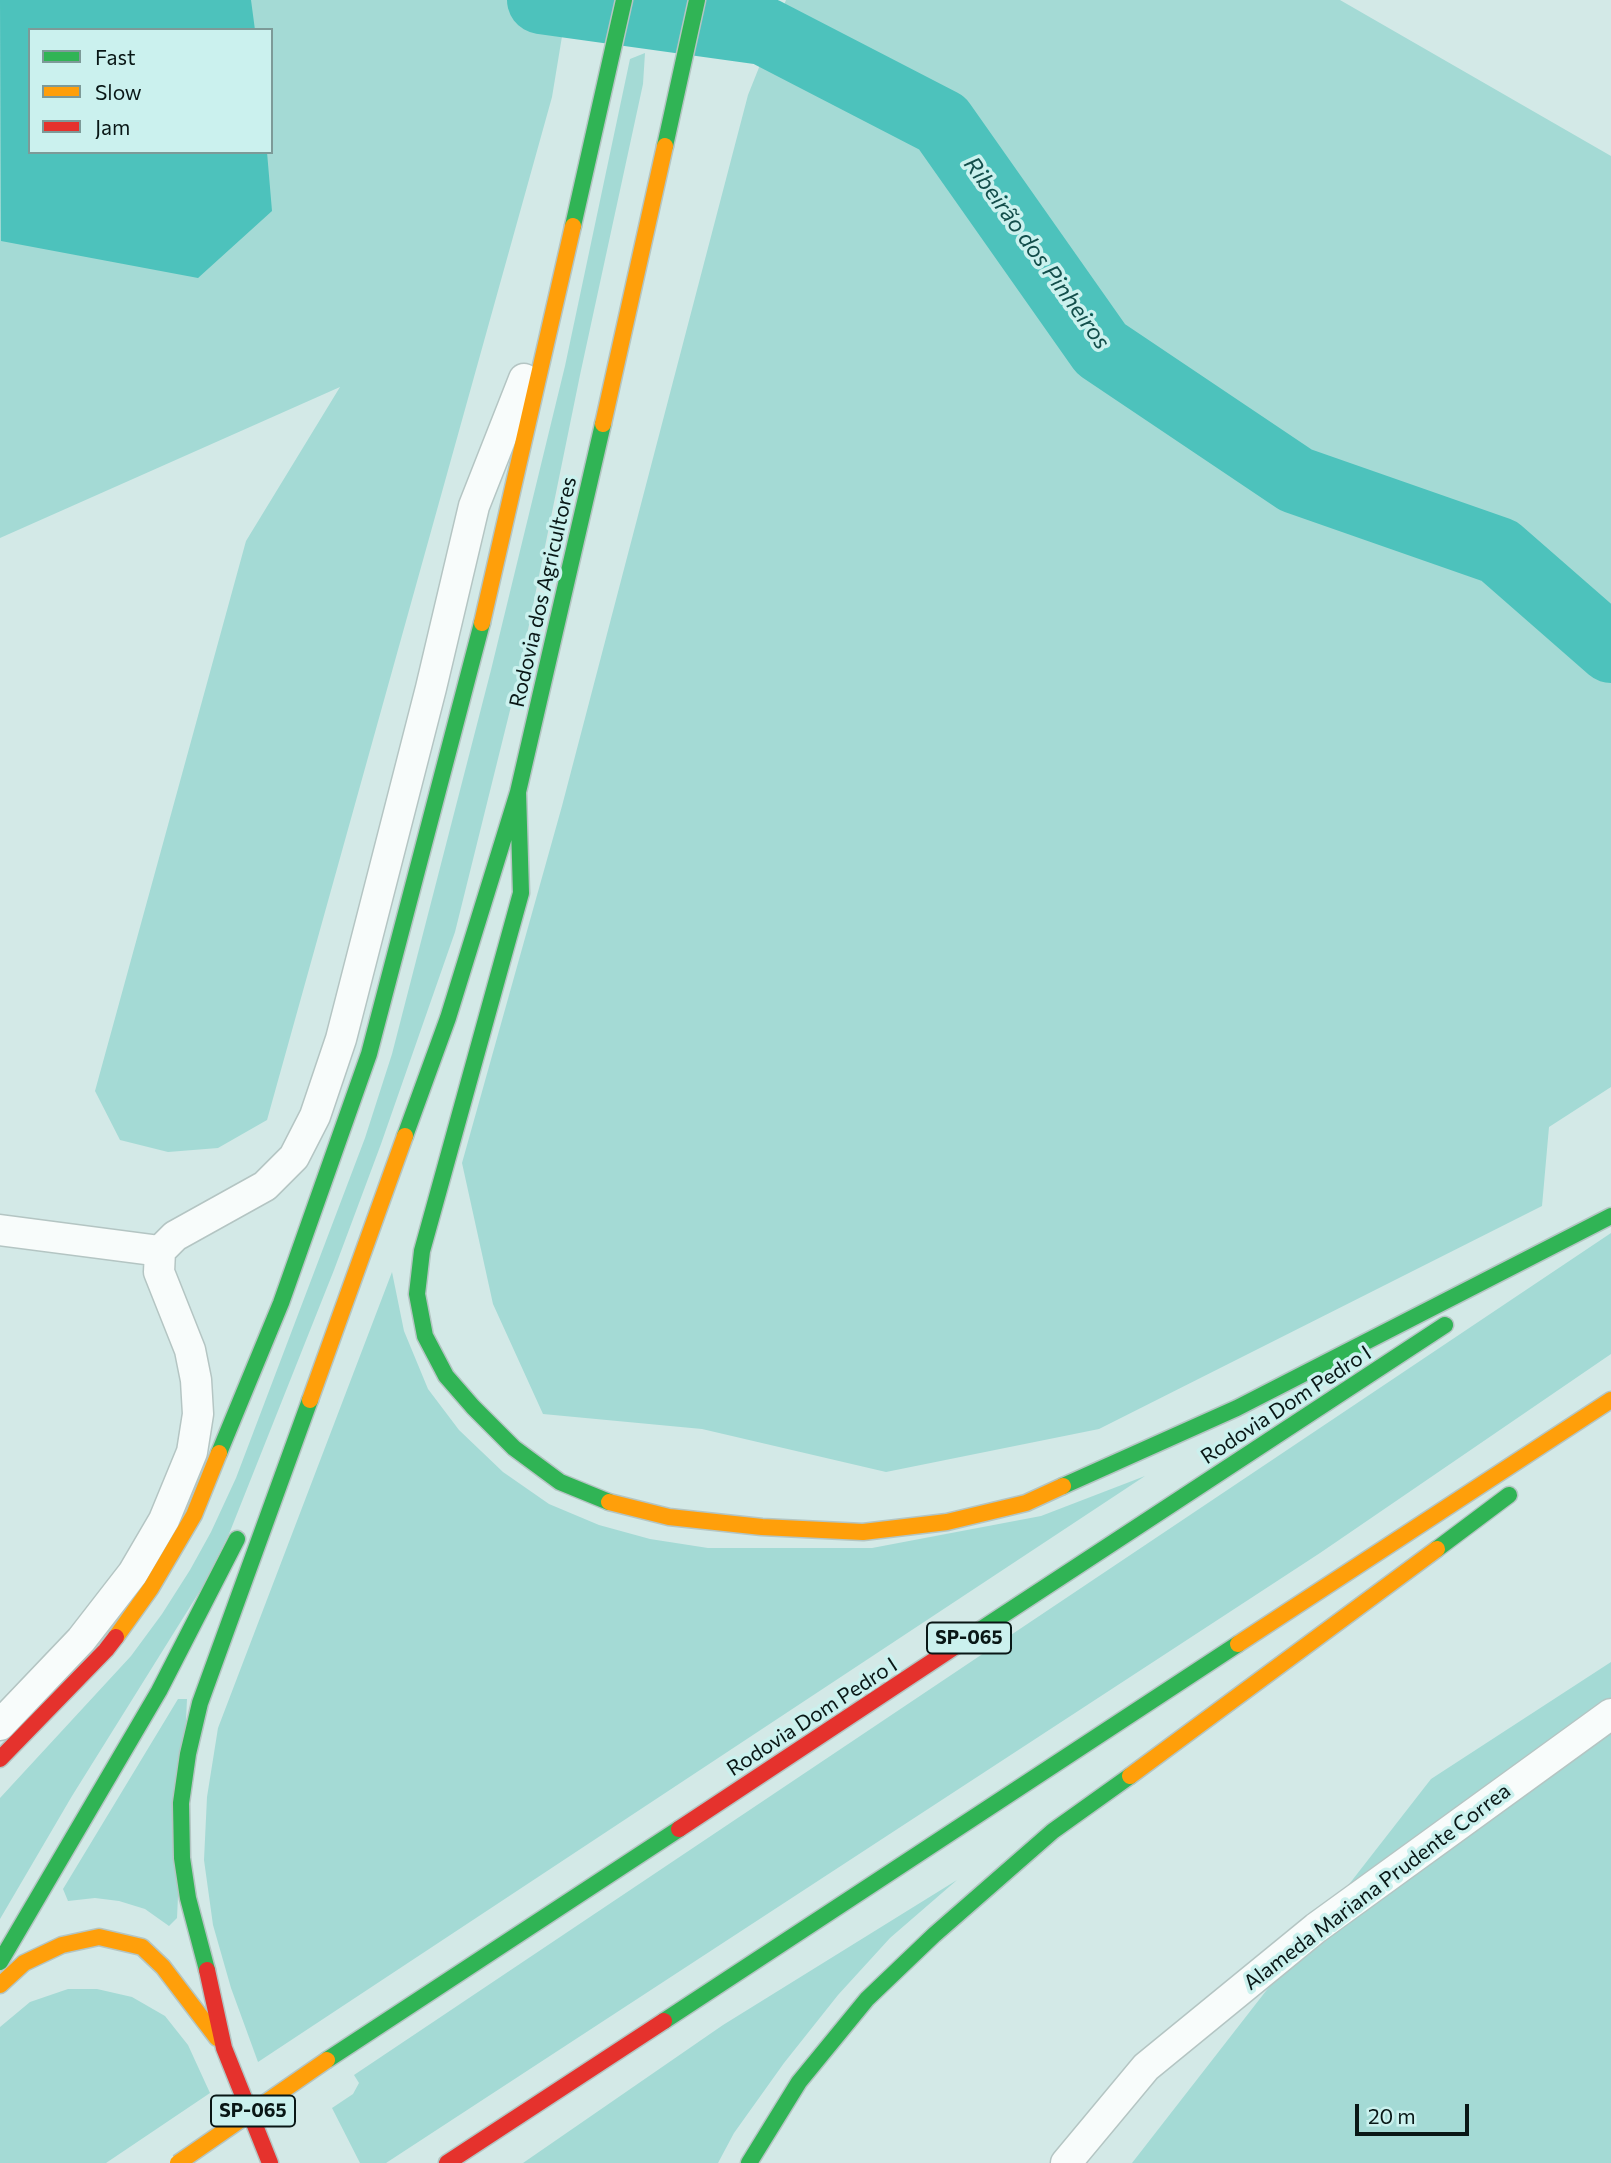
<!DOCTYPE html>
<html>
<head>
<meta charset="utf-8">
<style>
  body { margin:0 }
  #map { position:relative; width:1611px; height:2163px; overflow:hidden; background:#d3e9e7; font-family:Commissioner,sans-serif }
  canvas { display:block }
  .legend { position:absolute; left:28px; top:28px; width:245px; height:126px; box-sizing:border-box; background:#cbf1ee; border:2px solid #7d9a98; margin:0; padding:9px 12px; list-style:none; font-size:21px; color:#091716 }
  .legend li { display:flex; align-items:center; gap:14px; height:35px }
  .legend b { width:35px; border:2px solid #7d9a98 }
  .scale { position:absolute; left:1355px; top:2104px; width:114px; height:32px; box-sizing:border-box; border:4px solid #091716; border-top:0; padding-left:9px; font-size:21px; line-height:24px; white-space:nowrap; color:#091716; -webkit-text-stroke:5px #cbf1ee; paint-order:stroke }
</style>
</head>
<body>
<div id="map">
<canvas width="1611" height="2163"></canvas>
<ul class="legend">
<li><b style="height:9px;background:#30b455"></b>Fast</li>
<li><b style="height:9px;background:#ff9f0a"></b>Slow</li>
<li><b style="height:9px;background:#e5322d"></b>Jam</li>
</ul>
<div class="scale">20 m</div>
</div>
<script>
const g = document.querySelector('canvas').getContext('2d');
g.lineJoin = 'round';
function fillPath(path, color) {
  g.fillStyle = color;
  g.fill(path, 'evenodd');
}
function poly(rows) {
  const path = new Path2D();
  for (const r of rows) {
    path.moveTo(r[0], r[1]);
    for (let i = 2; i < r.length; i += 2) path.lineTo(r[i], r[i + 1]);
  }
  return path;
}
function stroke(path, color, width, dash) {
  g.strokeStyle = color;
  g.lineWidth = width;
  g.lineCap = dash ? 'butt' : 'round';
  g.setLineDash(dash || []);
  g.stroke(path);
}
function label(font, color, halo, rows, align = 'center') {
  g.font = font + ' Commissioner,sans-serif';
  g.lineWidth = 7;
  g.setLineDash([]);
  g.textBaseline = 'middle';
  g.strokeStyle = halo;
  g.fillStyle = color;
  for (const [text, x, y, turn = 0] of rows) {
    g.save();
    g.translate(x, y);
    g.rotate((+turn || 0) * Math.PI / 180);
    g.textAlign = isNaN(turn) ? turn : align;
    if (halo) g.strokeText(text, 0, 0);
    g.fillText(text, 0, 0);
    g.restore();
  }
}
fillPath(poly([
  [0,0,568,0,552,97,267,1120,218,1148,168,1152,120,1140,95,1091,246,541,340,387,0,538],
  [30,30,271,30,271,152,30,152],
  [786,0,1340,0,1611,156,1611,1087,1549,1127,1542,1206,1099,1429,886,1472,702,1429,543,1414,493,1304,462,1163,562,806,748,95],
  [645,53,643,84,580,375,519,674,455,932,381,1144,334,1270,229,1534,203,1586,72,1796,0,1919,0,1798,131,1656,162,1614,190,1570,211,1532,236,1478,365,1138,392,1054,491,670,565,366,630,59],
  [1611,1233,1611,1354,1320,1553,386,2163,360,2163,332,2108,353,2094,359,2083,354,2075],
  [392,1272,404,1331,428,1389,459,1430,503,1472,549,1504,599,1525,650,1539,708,1548,872,1548,1041,1516,1145,1476,258,2062,231,1988,213,1925,204,1860,207,1797,218,1728],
  [1611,1662,1611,2163,1132,2163,1431,1779],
  [178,1699,187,1699,177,1918,169,1926,145,1909,119,1901,95,1898,68,1901,63,1889],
  [957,1880,890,1938,838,1995,784,2063,734,2133,718,2163,523,2163,723,2025],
  [68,1989,97,1989,132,1997,165,2016,188,2045,210,2093,106,2163,0,2163,0,2027,30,2002]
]), '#a4dad5');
fillPath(poly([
  [0,0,251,0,255,30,30,30,30,152,267,152,272,211,198,278,1,241]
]), '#4dc2bc');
stroke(poly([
  [541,0,764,31,942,123,1101,349,1296,480,1499,551,1611,649]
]), '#4dc2bc', 68);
const street = poly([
  [0,1230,160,1251],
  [0,1725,81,1640,133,1573,164,1520,192,1452,198,1414,196,1380,190,1350,159,1272,160,1251,175,1236,265,1186,294,1157,315,1116,341,1039,431,688,474,506,524,379],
  [1066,2163,1146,2067,1316,1928,1611,1714]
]);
const fast = poly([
  [665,146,697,0],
  [573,226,624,0],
  [518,792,521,893,422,1251,417,1294,425,1336,446,1376,473,1407,514,1448,560,1482,609,1502],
  [405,1136,448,1018,518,792,603,424],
  [219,1453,281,1303,369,1054,482,623],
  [1063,1486,1237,1408,1611,1216],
  [1437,1549,1509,1495],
  [977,1632,1445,1325],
  [0,1962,159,1691,237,1539],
  [207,1970,188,1898,182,1858,181,1803,188,1754,200,1703,310,1400],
  [664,2021,1238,1644],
  [327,2060,679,1829],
  [749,2163,799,2082,867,1999,934,1935,1053,1831,1130,1776]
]);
const slow = poly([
  [603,424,665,146],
  [482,623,573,226],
  [310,1400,405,1136],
  [609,1502,669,1517,762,1527,863,1532,947,1522,1026,1503,1063,1486],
  [116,1637,151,1588,194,1515,219,1453],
  [1238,1644,1611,1400],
  [1130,1776,1437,1549],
  [0,1985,24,1963,62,1945,99,1937,142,1947,163,1967,217,2038]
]);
const jam = poly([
  [0,1759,106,1650,116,1637],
  [679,1829,977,1632],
  [207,1970,224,2048,270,2163],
  [447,2163,664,2021]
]);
stroke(street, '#b4c5c3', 33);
stroke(fast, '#b4c5c3', 19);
stroke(slow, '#b4c5c3', 19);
stroke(jam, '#b4c5c3', 19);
stroke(street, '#f8fcfb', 30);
stroke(fast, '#30b455', 16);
stroke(slow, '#ff9f0a', 16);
stroke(jam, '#e5322d', 16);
const slowBridge = poly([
  [178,2163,327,2060]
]);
stroke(slowBridge, '#b4c5c3', 19, []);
stroke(slowBridge, '#ff9f0a', 16);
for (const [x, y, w] of [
  [969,1638,84],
  [253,2111,84]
]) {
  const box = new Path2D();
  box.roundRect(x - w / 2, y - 15.5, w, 31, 5);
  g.fillStyle = '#cbf1ee';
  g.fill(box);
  stroke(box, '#091716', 2);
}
label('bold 19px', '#091716', null, [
  ["SP-065",969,1638],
  ["SP-065",253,2111]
]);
label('21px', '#091716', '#cbf1ee', [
  ["Rodovia dos Agricultores",543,592,-77],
  ["Rodovia Dom Pedro I",1286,1405,-33],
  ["Rodovia Dom Pedro I",812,1717,-33],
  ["Alameda Mariana Prudente Correa",1377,1887,-37]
]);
label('italic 23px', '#134e4b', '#cbf1ee', [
  ["Ribeirão dos Pinheiros",1037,253,54]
]);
</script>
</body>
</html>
